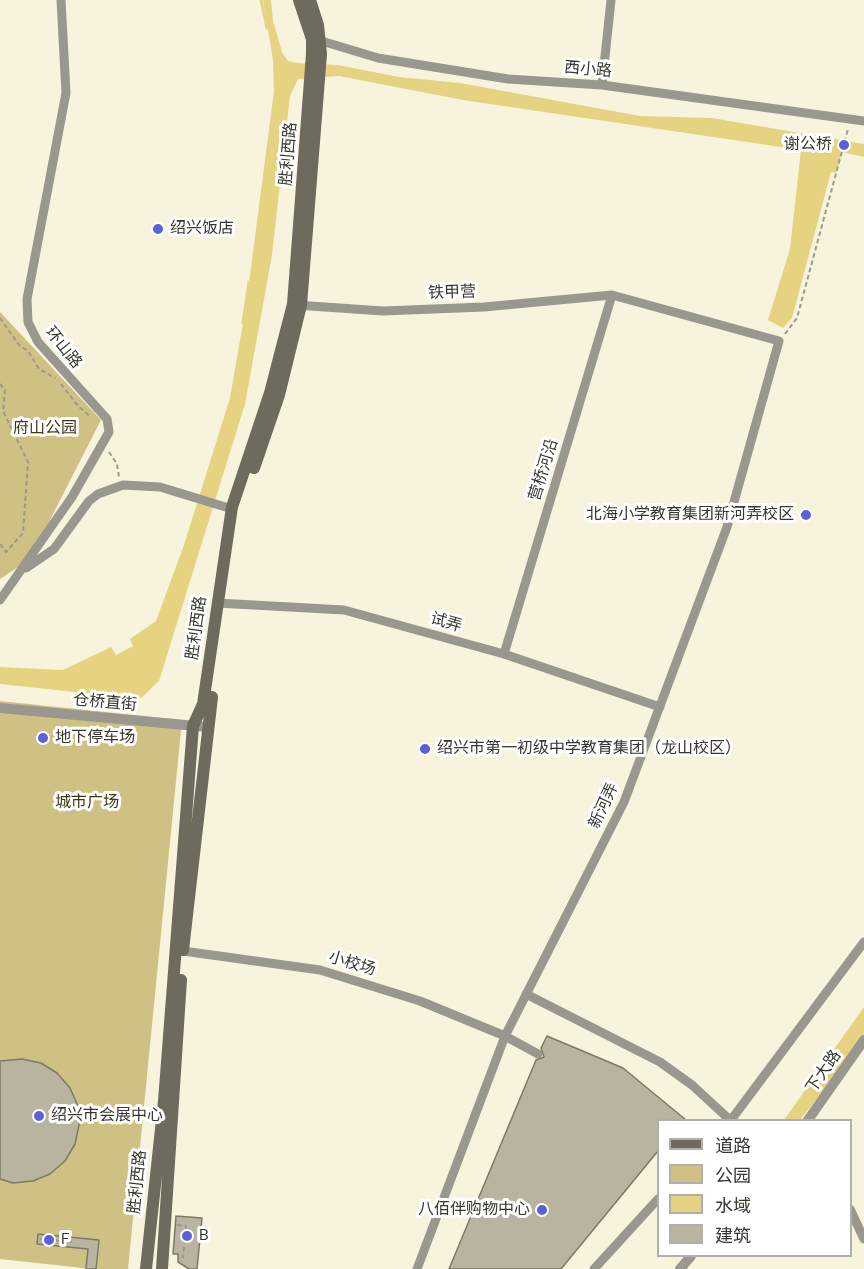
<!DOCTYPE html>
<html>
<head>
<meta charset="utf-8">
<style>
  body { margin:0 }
  #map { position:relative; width:864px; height:1269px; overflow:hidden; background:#f7f3dd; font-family:"DM Sans","Noto Sans SC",sans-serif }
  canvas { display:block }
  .legend { position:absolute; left:657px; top:1119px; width:195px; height:138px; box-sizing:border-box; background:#fff; border:2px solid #afafab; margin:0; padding:8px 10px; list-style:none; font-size:18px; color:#38372e }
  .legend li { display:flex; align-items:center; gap:12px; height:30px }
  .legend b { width:30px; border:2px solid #afafab }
</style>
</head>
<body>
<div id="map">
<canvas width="864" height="1269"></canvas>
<ul class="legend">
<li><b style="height:8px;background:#6e6b5e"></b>道路</li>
<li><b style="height:16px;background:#cfc183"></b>公园</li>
<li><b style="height:16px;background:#e5d382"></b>水域</li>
<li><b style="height:16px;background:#b9b49f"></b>建筑</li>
</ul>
</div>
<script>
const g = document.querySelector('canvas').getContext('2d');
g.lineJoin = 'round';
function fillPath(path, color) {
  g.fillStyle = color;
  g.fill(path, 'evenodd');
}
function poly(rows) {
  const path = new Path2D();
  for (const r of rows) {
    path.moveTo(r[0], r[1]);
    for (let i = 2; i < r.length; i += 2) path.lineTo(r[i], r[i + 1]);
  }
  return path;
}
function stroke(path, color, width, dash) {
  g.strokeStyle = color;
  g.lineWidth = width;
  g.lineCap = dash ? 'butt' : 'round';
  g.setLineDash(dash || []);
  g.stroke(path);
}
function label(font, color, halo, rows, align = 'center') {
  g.font = font + ' "DM Sans","Noto Sans SC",sans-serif';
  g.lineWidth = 6;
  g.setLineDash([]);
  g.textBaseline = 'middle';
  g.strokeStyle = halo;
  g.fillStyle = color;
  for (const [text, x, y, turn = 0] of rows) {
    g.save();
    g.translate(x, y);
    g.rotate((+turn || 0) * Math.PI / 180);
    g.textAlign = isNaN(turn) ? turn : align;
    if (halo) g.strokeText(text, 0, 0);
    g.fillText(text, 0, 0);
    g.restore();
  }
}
fillPath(poly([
  [0,312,101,420,30,559,0,579],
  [0,701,182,720,128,1269,92,1269,0,1259]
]), '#cfc183');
fillPath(poly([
  [263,0,271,0,273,21,282,52,288,61,296,63,338,65,399,77,460,83,640,116,712,118,864,144,864,157,842,152,836,173,831,172,792,318,783,328,768,320,790,249,801,150,463,100,339,76,298,79,290,96,272,255,245,404,159,681,140,699,0,684,0,667,63,670,111,647,116,655,133,646,130,639,156,621,184,545,230,398,246,306,274,91,273,60],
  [864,1007,864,1034,839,1070,800,1120,784,1120]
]), '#e5d382');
stroke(poly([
  [261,0,267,28],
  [243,323,249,282]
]), '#e5d382', 3);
const building = poly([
  [547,1036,623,1068,686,1120,658,1120,658,1151,561,1269,449,1269,536,1060,544,1057,541,1048,547,1036],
  [22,1059,41,1063,57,1073,70,1088,78,1106,79,1125,75,1144,65,1161,50,1174,33,1181,13,1183,0,1179,0,1061,22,1059],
  [176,1216,202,1218,197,1269,189,1269,178,1262,178,1254,173,1254,176,1216],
  [38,1234,99,1240,96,1269,86,1269,88,1249,37,1244,38,1234]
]);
fillPath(building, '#b9b49f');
stroke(building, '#7e7966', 1.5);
stroke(poly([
  [0,318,19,345,28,351,39,369,55,378],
  [785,334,797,318,848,129],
  [0,384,5,390,3,411,28,462,23,533,6,552,0,544],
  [61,384,78,406,91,417],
  [109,452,117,464,119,477],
  [177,1225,186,1226,183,1258],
  [40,1239,72,1242]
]), '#9c9a8a', 2, [4.5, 3]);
stroke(poly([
  [315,39,378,58,508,79,602,85,864,121],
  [602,85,611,0],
  [296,305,383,311,484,307,612,295,779,341,727,527,624,802,505,1036,417,1269],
  [26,568,54,549,89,501,98,494,123,485,160,487,232,509],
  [0,600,72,497,109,432,107,419,38,342,28,322,27,299,66,93,61,0],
  [217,603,344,610,504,654,660,707],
  [504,654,612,295],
  [183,951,320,970,420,1001,505,1036,538,1054],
  [526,994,660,1062,692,1085,730,1120],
  [731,1120,864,942],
  [850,1209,864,1239],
  [594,1269,658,1199]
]), '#99978e', 9);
stroke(poly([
  [0,708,207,727],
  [808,1120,864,1040],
  [680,1269,691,1256]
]), '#99978e', 10);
stroke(poly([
  [254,468,279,395,301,305,321,54,318,25,310,0],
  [183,950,212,697],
  [146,1269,164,1101,193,726,203,704,232,507,270,393,293,304,312,54,312,39,299,0],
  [162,1269,181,980]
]), '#6e6b5e', 12);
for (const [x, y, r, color] of [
  [844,145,6,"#5c61d9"],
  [158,229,6,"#5c61d9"],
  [806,515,6,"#5c61d9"],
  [43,738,6,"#5c61d9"],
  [425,749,6,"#5c61d9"],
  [39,1116,6,"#5c61d9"],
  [542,1210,6,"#5c61d9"],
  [187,1236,6,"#5c61d9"],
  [49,1240,6,"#5c61d9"]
]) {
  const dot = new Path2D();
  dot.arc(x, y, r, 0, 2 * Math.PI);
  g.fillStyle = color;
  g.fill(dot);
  stroke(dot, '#fff', 2);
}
label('16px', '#38372e', '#fff', [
  ["西小路",588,70,5],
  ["胜利西路",289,154,-85],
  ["铁甲营",452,293,-2],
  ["环山路",63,348,51],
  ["营桥河沿",544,470,-73],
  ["试弄",446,623,16],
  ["胜利西路",197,628,-82],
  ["仓桥直街",105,703,5],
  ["新河弄",604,806,-65],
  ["小校场",352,964,17],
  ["下大路",824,1072,-55],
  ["胜利西路",138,1182,-84]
]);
label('16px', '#38372e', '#fff', [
  ["谢公桥",832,145,"right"],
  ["绍兴饭店",170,229],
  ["北海小学教育集团新河弄校区",794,515,"right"],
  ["地下停车场",55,738],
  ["绍兴市第一初级中学教育集团（龙山校区）",437,749],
  ["绍兴市会展中心",51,1116],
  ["八佰伴购物中心",530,1210,"right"],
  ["B",199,1236],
  ["F",61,1240]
], 'left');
label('16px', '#423a17', '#fff', [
  ["府山公园",45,429],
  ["城市广场",87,803]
]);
</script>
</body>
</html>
